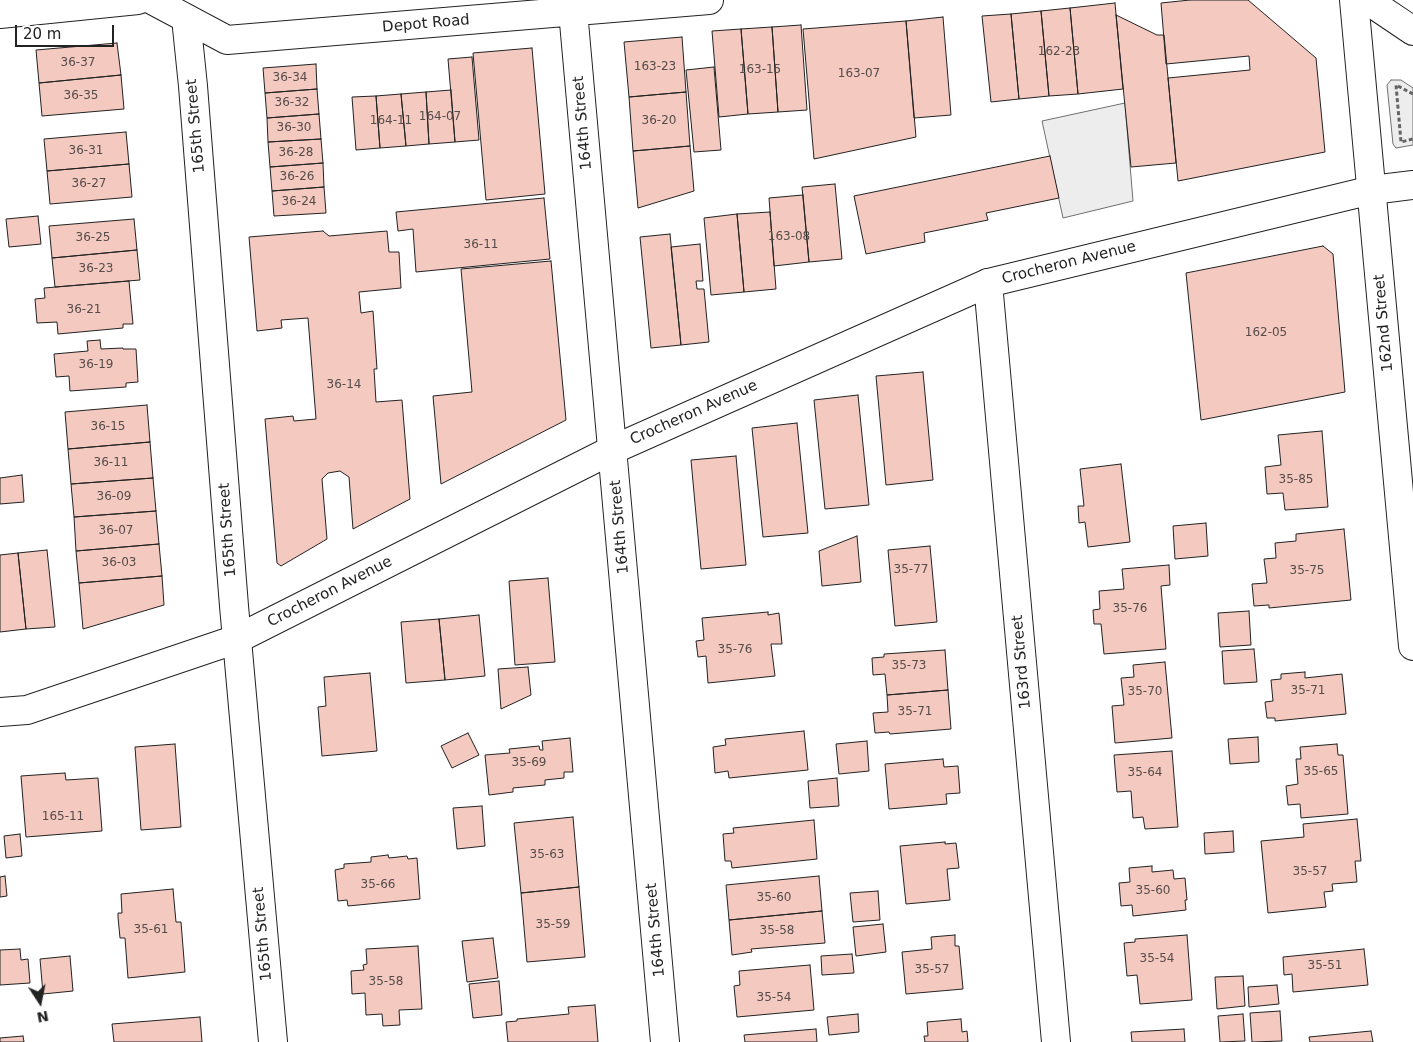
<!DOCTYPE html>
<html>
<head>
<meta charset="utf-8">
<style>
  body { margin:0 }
  #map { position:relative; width:1413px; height:1042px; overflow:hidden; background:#fff; font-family:"DejaVu Sans",sans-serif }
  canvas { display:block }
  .north { position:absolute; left:15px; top:977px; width:50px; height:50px; -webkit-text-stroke:4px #fff; paint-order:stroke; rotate:169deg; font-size:14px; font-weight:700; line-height:20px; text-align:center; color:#222 }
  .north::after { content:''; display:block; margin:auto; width:18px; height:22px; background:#222; clip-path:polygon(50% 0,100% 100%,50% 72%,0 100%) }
  .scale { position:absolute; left:15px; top:25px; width:99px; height:22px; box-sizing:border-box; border:2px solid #222; border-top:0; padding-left:6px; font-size:15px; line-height:18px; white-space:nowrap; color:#222; -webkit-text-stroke:4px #fff; paint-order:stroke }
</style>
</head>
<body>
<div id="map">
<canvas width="1413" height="1042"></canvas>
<div class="north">N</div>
<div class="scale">20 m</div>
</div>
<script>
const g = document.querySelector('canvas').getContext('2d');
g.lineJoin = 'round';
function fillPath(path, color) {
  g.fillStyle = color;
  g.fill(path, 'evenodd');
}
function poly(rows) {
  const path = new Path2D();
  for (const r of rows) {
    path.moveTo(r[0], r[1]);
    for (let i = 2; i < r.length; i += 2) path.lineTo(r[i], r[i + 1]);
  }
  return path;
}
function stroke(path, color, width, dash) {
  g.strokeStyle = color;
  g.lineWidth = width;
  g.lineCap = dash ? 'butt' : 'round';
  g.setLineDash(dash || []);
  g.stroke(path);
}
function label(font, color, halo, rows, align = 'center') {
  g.font = font + ' "DejaVu Sans",sans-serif';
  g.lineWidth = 4;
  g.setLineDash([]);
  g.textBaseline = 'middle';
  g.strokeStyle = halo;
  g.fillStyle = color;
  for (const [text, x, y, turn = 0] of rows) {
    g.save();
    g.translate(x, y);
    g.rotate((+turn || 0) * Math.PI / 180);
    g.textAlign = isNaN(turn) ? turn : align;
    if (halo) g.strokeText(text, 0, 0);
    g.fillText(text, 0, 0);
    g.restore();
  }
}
const parking = poly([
  [1391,80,1401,80,1413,88,1413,145,1396,148,1393,144,1387,85,1391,80],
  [1125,103,1133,201,1063,218,1042,121,1125,103]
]);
fillPath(parking, '#ededed');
stroke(parking, '#6f6f6f', 1);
const building = poly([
  [1190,0,1248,0,1316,58,1325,152,1178,181,1168,78,1250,70,1249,56,1166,64,1161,3,1190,0],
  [1115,3,1123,89,1078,94,1070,8,1115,3],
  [1070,8,1078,94,1049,96,1041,11,1070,8],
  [1041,11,1049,96,1019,99,1011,14,1041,11],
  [1011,14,1019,99,991,102,982,16,1011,14],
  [1116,15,1157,35,1164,35,1176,163,1131,167,1116,15],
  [943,17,951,115,914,118,906,21,943,17],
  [906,21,916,137,814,159,803,29,906,21],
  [801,25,807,110,778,112,772,27,801,25],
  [772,27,778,112,748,114,741,29,772,27],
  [741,29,748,114,719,117,712,31,741,29],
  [682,37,686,92,629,97,624,42,682,37],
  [117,43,121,75,39,83,36,50,117,43],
  [532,48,545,194,486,200,473,53,532,48],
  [472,57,479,140,455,142,448,59,472,57],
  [316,64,317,89,265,93,263,68,316,64],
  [714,67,721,150,694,152,686,70,714,67],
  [121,75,124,109,42,116,39,83,121,75],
  [317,89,319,114,267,118,265,93,317,89],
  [451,90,455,142,429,144,426,92,451,90],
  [426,92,429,144,406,146,401,94,426,92],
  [686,92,690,146,633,151,629,97,686,92],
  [401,94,406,146,380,148,376,96,401,94],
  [376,96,380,148,356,150,352,97,376,96],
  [319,114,321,139,268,142,267,118,319,114],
  [126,132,129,164,47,171,44,139,126,132],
  [321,139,323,163,270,167,268,142,321,139],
  [690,146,694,191,638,208,633,151,690,146],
  [1050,156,1059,198,986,213,988,220,924,233,925,242,866,254,854,196,1050,156],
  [323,163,324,187,272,191,270,167,323,163],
  [129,164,132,197,50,204,47,171,129,164],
  [835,184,842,259,809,262,802,187,835,184],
  [324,187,326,213,274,216,272,191,324,187],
  [803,195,809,262,774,266,769,198,803,195],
  [544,198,550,259,416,272,413,229,398,231,396,212,544,198],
  [770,212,776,289,744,292,737,214,770,212],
  [737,214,744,292,711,295,704,218,737,214],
  [38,216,41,244,9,247,6,219,38,216],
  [134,219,137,250,52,258,49,226,134,219],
  [323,231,329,236,387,231,389,252,399,252,401,288,359,292,361,313,373,311,377,369,374,369,376,402,402,400,410,499,353,529,349,477,340,471,328,473,322,479,327,539,281,566,277,563,265,419,293,416,294,421,316,419,308,318,281,320,282,328,257,331,249,237,323,231],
  [670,234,681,345,651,348,640,237,670,234],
  [700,244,703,281,696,281,697,289,704,289,709,342,681,345,671,247,700,244],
  [1323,246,1333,254,1345,392,1201,420,1186,273,1323,246],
  [137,250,140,280,55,287,52,258,137,250],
  [551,261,566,420,441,484,433,396,472,392,461,269,551,261],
  [129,281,133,324,123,324,123,328,58,334,57,322,37,323,35,299,45,298,44,288,129,281],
  [100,340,101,349,123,348,123,349,136,349,138,382,126,383,126,387,70,391,69,376,56,377,54,354,88,351,87,341,100,340],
  [923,372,933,480,886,485,876,376,923,372],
  [858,395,869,505,825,509,814,400,858,395],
  [147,405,150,442,68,449,65,412,147,405],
  [797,423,808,533,763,537,752,428,797,423],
  [1322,431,1328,507,1285,510,1283,493,1267,494,1265,467,1281,465,1278,435,1322,431],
  [150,442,153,478,71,484,68,449,150,442],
  [736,456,746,565,701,569,691,460,736,456],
  [1121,464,1130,542,1088,547,1085,522,1079,523,1078,506,1084,506,1080,469,1121,464],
  [22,475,24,502,0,504,0,478,22,475],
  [153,478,156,511,74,517,71,484,153,478],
  [156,511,159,544,76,551,74,517,156,511],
  [1206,523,1208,556,1175,559,1173,526,1206,523],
  [1344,529,1351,600,1269,608,1269,605,1254,606,1252,584,1267,583,1264,559,1276,558,1275,543,1296,541,1296,534,1344,529],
  [857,536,861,582,822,586,819,551,857,536],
  [159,544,162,576,79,583,76,551,159,544],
  [930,546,937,622,895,626,888,550,930,546],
  [47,550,55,627,26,629,18,553,47,550],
  [18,553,26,629,0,632,0,555,18,553],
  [1169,565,1170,585,1161,586,1166,649,1104,654,1101,624,1094,624,1093,610,1100,609,1099,591,1124,589,1122,569,1169,565],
  [162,576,164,605,83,629,79,583,162,576],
  [548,578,555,662,515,665,509,581,548,578],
  [1249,611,1251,645,1220,647,1218,613,1249,611],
  [768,612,768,615,779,613,782,644,771,644,775,676,708,683,706,656,698,657,696,641,704,640,702,618,768,612],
  [479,615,485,676,445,680,439,619,479,615],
  [439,619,445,680,406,683,401,622,439,619],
  [1254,649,1257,682,1224,684,1222,651,1254,649],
  [945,650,948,690,887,695,885,674,873,675,872,658,884,657,884,654,945,650],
  [1165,662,1172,738,1115,743,1112,706,1124,705,1121,678,1134,677,1133,665,1165,662],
  [528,667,531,695,501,709,498,669,528,667],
  [1305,672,1305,678,1342,674,1346,714,1275,721,1275,718,1267,718,1265,702,1273,701,1271,680,1281,679,1281,674,1305,672],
  [370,673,377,751,322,756,318,707,326,706,324,677,370,673],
  [948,690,951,729,890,734,889,732,875,733,873,713,888,712,887,695,948,690],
  [804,731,808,770,729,778,728,771,715,773,713,747,726,745,725,739,804,731],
  [468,733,479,755,452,768,441,746,468,733],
  [1258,737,1259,762,1230,764,1228,739,1258,737],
  [570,738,573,772,564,772,564,778,545,780,545,785,513,788,513,792,489,795,485,755,510,753,509,749,539,746,540,750,543,750,542,741,570,738],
  [867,741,869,771,839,774,836,744,867,741],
  [175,744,181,827,141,830,135,747,175,744],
  [1337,744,1338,755,1343,755,1348,814,1301,818,1300,804,1288,805,1286,786,1298,784,1296,759,1301,759,1300,747,1337,744],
  [1172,751,1178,827,1145,829,1143,817,1133,818,1131,791,1117,792,1114,755,1172,751],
  [943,759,944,767,958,766,960,793,946,794,947,804,889,809,885,764,943,759],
  [65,773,66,780,98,778,102,831,26,837,21,776,65,773],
  [837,778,839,806,810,808,808,781,837,778],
  [482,806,485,846,457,849,453,808,482,806],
  [573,817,579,887,521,893,514,823,573,817],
  [1357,819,1361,861,1355,861,1357,882,1332,884,1333,891,1324,892,1326,907,1268,913,1261,841,1304,837,1303,824,1357,819],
  [814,820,817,859,732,868,731,861,725,861,723,834,734,833,733,828,814,820],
  [1233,831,1234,852,1205,854,1204,833,1233,831],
  [20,834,22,856,6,858,4,836,20,834],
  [945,842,945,844,956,843,959,868,947,869,950,900,906,904,900,846,945,842],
  [388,855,389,858,407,856,408,859,417,858,420,899,348,906,347,900,338,901,335,870,344,868,344,864,371,862,371,857,388,855],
  [1152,866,1152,872,1173,870,1174,879,1185,878,1187,900,1185,900,1186,910,1133,916,1132,905,1121,906,1119,883,1130,882,1129,868,1152,866],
  [5,876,7,896,0,897,0,877,5,876],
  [819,876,822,911,729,920,726,885,819,876],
  [579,887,585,957,527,962,521,893,579,887],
  [173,889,176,922,181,922,185,972,128,978,125,938,120,938,118,917,118,913,122,913,121,894,173,889],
  [878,891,880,920,853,922,850,893,878,891],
  [822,911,825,943,751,949,752,952,732,955,729,920,822,911],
  [883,924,886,952,856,956,853,927,883,924],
  [955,935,955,946,959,946,963,989,906,994,902,952,932,949,931,937,955,935],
  [1187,935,1192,1000,1140,1004,1137,975,1127,976,1124,943,1135,942,1135,939,1187,935],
  [493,938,498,978,467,982,462,941,493,938],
  [418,946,422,1009,399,1010,400,1025,383,1026,382,1014,366,1015,365,993,352,994,351,971,364,970,363,965,367,964,366,949,418,946],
  [20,949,21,960,28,959,30,983,0,985,0,950,20,949],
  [1364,949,1368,985,1293,992,1292,974,1284,975,1283,957,1364,949],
  [852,954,854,973,822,975,821,956,852,954],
  [70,956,73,991,43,994,40,959,70,956],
  [810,965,814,1010,737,1017,734,986,740,985,739,971,810,965],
  [1243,976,1245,1006,1217,1009,1215,977,1243,976],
  [499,981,502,1015,473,1018,469,984,499,981],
  [1277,985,1279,1004,1249,1007,1248,987,1277,985],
  [595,1005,598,1042,508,1042,506,1022,517,1021,517,1019,569,1014,568,1007,595,1005],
  [1280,1011,1282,1041,1252,1042,1250,1013,1280,1011],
  [858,1014,859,1032,829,1035,827,1017,858,1014],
  [1243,1014,1245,1041,1220,1042,1218,1016,1243,1014],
  [200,1017,202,1042,114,1042,112,1024,200,1017],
  [961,1019,962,1032,967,1031,968,1042,925,1042,924,1036,928,1036,927,1022,961,1019],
  [816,1029,817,1042,745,1042,744,1035,816,1029],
  [1184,1029,1185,1042,1132,1042,1131,1032,1184,1029],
  [1371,1031,1373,1042,1310,1042,1309,1037,1371,1031],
  [23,1036,24,1042,0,1042,0,1038,23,1036]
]);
fillPath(building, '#f3c9c0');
stroke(building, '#222', 1);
const minor = poly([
  [152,0,227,40,709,0],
  [1354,0,1413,646],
  [573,11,665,1042],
  [0,14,138,0],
  [186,18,193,86,234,606,273,1042],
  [988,283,1056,1042]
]);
const tertiary = poly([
  [0,712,27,710,237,639,612,450,988,283,1372,190,1413,185]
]);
const primary = poly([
  [1367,0,1413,31]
]);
stroke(minor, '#222', 30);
stroke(tertiary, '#222', 30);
stroke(primary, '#222', 30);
stroke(poly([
  [1413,94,1396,85,1401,142,1413,139]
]), '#646464', 3, [4, 2.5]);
stroke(minor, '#fff', 28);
stroke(tertiary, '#fff', 28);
stroke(primary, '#fff', 28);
label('12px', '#564c4a', null, [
  ["162-23",1059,52],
  ["36-37",78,63],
  ["163-23",655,67],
  ["163-15",760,70],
  ["163-07",859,74],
  ["36-34",290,78],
  ["36-35",81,96],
  ["36-32",292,103],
  ["164-07",440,117],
  ["164-11",391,121],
  ["36-20",659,121],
  ["36-30",294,128],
  ["36-31",86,151],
  ["36-28",296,153],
  ["36-26",297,177],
  ["36-27",89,184],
  ["36-24",299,202],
  ["163-08",789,237],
  ["36-25",93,238],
  ["36-11",481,245],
  ["36-23",96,269],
  ["36-21",84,310],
  ["162-05",1266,333],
  ["36-19",96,365],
  ["36-14",344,385],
  ["36-15",108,427],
  ["36-11",111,463],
  ["35-85",1296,480],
  ["36-09",114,497],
  ["36-07",116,531],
  ["36-03",119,563],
  ["35-77",911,570],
  ["35-75",1307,571],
  ["35-76",1130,609],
  ["35-76",735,650],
  ["35-73",909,666],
  ["35-71",1308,691],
  ["35-70",1145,692],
  ["35-71",915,712],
  ["35-69",529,763],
  ["35-65",1321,772],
  ["35-64",1145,773],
  ["165-11",63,817],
  ["35-63",547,855],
  ["35-57",1310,872],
  ["35-66",378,885],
  ["35-60",1153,891],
  ["35-60",774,898],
  ["35-59",553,925],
  ["35-61",151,930],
  ["35-58",777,931],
  ["35-54",1157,959],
  ["35-51",1325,966],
  ["35-57",932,970],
  ["35-58",386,982],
  ["35-54",774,998]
]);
label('15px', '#222', '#fff', [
  ["Depot Road",426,24,-5],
  ["164th Street",583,123,-95],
  ["165th Street",196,126,-95],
  ["Crocheron Avenue",1069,263,-14],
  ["162nd Street",1384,323,-95],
  ["Crocheron Avenue",694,413,-24],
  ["164th Street",620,527,-95],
  ["165th Street",228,530,-94],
  ["Crocheron Avenue",330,592,-27],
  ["163rd Street",1022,662,-95],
  ["164th Street",656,930,-95],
  ["165th Street",263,934,-95]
]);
</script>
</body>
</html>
